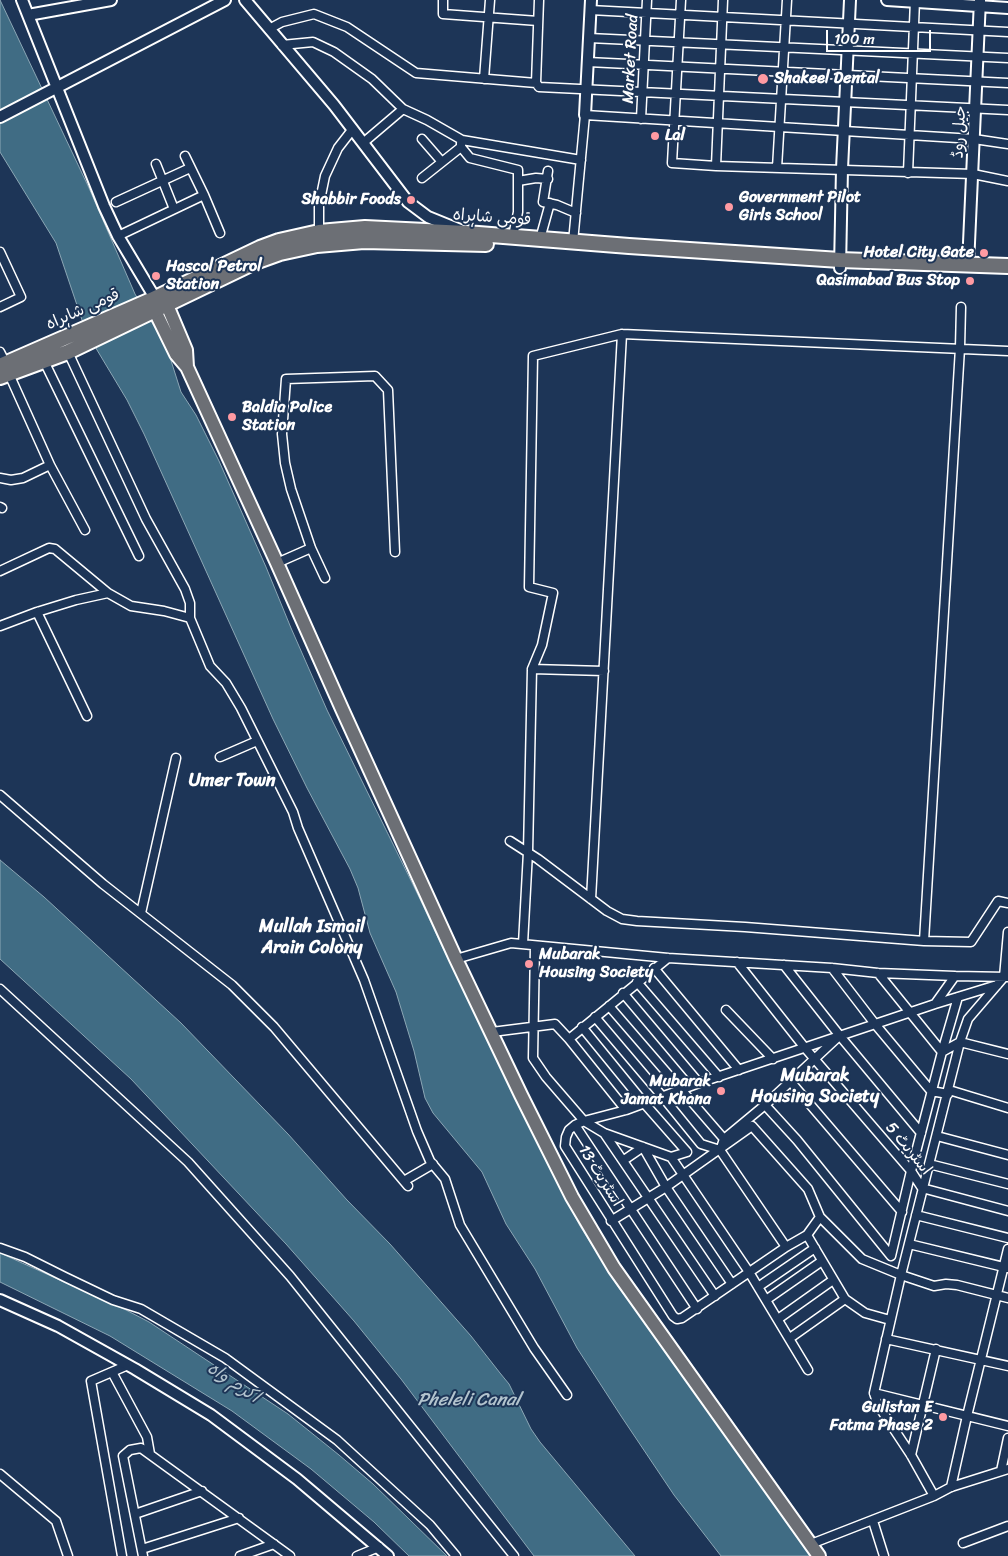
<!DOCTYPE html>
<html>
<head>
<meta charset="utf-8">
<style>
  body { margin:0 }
  #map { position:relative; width:1008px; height:1556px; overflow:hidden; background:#1d3557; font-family:Sriracha,sans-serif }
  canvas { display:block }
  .scale { position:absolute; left:826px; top:30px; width:105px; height:22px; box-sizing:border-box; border:2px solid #fff; border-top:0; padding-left:6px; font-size:15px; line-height:18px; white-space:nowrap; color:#fff; -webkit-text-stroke:4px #1d3557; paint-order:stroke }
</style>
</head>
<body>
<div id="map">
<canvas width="1008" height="1556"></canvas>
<div class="scale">100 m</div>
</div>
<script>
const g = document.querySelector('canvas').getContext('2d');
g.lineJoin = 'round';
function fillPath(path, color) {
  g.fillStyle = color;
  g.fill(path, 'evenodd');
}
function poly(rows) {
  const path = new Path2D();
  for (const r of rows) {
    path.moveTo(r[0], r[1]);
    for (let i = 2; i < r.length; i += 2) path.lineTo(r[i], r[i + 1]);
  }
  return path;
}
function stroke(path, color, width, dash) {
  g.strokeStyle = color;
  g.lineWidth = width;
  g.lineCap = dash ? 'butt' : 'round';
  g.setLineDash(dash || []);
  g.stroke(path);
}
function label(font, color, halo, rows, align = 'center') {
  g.font = font + ' Sriracha,"Playpen Sans Arabic",sans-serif';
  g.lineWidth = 4;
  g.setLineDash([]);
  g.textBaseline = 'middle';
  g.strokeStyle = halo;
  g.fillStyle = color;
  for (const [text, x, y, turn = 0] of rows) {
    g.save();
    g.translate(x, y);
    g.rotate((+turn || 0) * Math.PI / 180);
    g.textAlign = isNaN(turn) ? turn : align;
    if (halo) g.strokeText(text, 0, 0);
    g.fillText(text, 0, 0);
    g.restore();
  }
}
const water = poly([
  [0,0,89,188,135,294,167,348,181,392,196,415,219,461,266,567,291,628,327,710,420,899,441,944,554,1176,580,1226,619,1288,654,1334,814,1556,721,1556,674,1495,621,1416,577,1348,535,1269,506,1224,482,1172,433,1113,425,1098,414,1051,396,992,370,933,358,888,350,869,307,788,273,719,144,434,127,400,97,350,82,320,56,243,0,152,0,0],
  [0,860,44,897,181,1023,288,1134,347,1200,390,1244,471,1336,500,1373,509,1384,531,1429,540,1442,635,1556,534,1556,401,1379,354,1321,286,1244,131,1079,0,959,0,860],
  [0,1253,126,1310,149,1322,288,1414,339,1455,373,1484,447,1556,409,1556,374,1522,311,1469,232,1411,110,1336,0,1282,0,1253]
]);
fillPath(water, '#406c84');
stroke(water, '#8ca7b5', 1);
const minor = poly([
  [443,0,443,14,538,21],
  [681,0,672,163,716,166,973,174,1008,181],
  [590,10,1008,32],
  [269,29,282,22,314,14,347,27,416,73,536,83,539,87,1008,110],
  [589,38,1008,58],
  [282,45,313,42,334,52,372,79,403,109,427,120,462,140,581,160],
  [588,62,1008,83],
  [484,79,490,0],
  [536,83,539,0],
  [641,119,647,0],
  [422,139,442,162],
  [363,143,403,109],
  [461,147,470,158,518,170,518,212,513,236],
  [185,156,204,195,220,233],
  [156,164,174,209],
  [716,166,723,0],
  [777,168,787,0],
  [548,171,543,202,557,205,576,213],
  [908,173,915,0],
  [422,178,461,147,461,143],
  [518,181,536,178,548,179],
  [116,202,190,168],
  [319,232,319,205,325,176,338,148,352,130],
  [118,236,204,195],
  [540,239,550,203],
  [573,242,585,115,974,139,1008,144],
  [0,252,21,297,0,307],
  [0,352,6,364],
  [68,352,146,519,185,589,190,603,190,618,210,666,226,683,241,708,293,812,298,828,364,980,417,1131,430,1161,445,1179,460,1225,534,1348,567,1395],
  [44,361,139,556],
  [9,374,50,465,85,530],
  [0,478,11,480,23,478,50,465],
  [0,507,2,508],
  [277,563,311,548],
  [0,571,49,548,55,549,108,593],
  [325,578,311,548,291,489,285,463,282,434,286,379,375,376,388,390,395,552],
  [37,612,87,716],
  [0,626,37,612,76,600,108,593,131,606,164,611,190,618],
  [532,669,542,645,553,593,529,587,533,356,622,334,1008,351],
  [220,757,257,741],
  [0,795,103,884,232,985,274,1027,408,1186],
  [510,841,538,859,607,911,622,919,637,921,745,927,924,941,971,942,998,901,1008,903],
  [591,899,622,334],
  [141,913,176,758],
  [924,941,960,348,961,307],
  [523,944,528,852,532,669,604,671],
  [535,946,533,1058,546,1077,584,1121,604,1133,671,1157,749,1272,808,1370],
  [456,959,511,943,668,958,832,968,878,973,955,976],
  [737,962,805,1048,911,1171,922,1188,1008,1211],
  [784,965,840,1036,921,1133],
  [654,968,739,1070],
  [832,968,875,1024,931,1091,948,1094],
  [878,973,942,1052,960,1042,1008,1054],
  [637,982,719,1077],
  [0,989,188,1162,290,1276,514,1556],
  [623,993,699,1083],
  [935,1004,997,985],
  [609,1006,724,1139,721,1148],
  [726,1010,773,1059],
  [595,1017,662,1096,701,1144,720,1150,786,1247],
  [582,1027,644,1103,687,1152,671,1157],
  [492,1032,555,1024,569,1039,626,1110],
  [569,1039,668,958],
  [790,1081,902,1212],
  [949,1090,1008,1108],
  [765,1105,797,1140,891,1256,911,1171,942,1052,958,997],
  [575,1125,697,1309],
  [604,1133,715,1296],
  [937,1136,1008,1155],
  [724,1139,765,1105,837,1038],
  [624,1160,643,1147,666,1187,732,1284],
  [929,1164,1008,1184],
  [404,1181,433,1164],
  [916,1215,1008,1238],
  [820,1217,807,1235,786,1247,682,1318,677,1319,673,1316,565,1146,566,1137,569,1130,575,1125,584,1121,626,1110,699,1083,935,1004,955,976,1008,977],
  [611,1221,666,1187,752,1126,808,1189,820,1217,862,1259,901,1275,934,1286,946,1284,957,1285,1008,1298],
  [807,1235,845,1299,865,1313,890,1320],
  [909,1244,1008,1268],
  [0,1248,25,1257,65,1277,113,1300,141,1309,225,1358,337,1440,430,1525,456,1556],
  [758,1287,815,1248],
  [766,1300,822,1261],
  [778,1319,833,1280],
  [790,1338,845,1299],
  [886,1339,1008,1366],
  [112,1372,147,1437,150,1454],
  [874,1393,1008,1426],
  [911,1455,936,1349],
  [1001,1471,1008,1438],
  [0,1474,56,1521,68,1556],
  [951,1487,967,1416,1008,1249],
  [934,1496,911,1455,878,1405,874,1393,901,1275,960,1042,968,1019,1004,977,1008,932],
  [135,1514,202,1491],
  [873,1521,884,1556],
  [963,1543,1008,1526],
  [811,1544,934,1496,951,1487,1008,1469],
  [142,1549,239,1518],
  [122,1556,91,1381,128,1365],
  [143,1556,123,1456,130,1450,141,1448,290,1556],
  [240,1556,274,1544],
  [357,1556,379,1547]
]);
const tertiary = poly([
  [22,0,104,206,118,236,155,298],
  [245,0,334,105,408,202,428,217,460,230],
  [887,0,1008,8],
  [28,15,111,0],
  [585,115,591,0],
  [0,117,225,0],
  [968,265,980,0],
  [840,268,842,169,850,0],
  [0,1300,58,1326,135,1369,211,1415,297,1479,388,1556]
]);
const primary = poly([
  [167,305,186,350,187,367],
  [155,311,176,354,187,367,277,563,342,709,456,959,521,1095,572,1197,614,1268,819,1556]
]);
const trunk = poly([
  [0,366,151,300,260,248,279,241,319,232,365,228,466,233,629,246,840,260,1008,266],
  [0,377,68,352,255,262,280,253,317,245,364,241,486,244]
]);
stroke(minor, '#fff', 11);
stroke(tertiary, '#fff', 14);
stroke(primary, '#fff', 16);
stroke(trunk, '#fff', 18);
stroke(minor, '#1d3557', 8);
stroke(tertiary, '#1d3557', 10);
stroke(primary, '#6c6f75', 12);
stroke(trunk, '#6c6f75', 14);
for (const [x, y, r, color] of [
  [763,79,6,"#ff9aa2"],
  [655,136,5,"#ff9aa2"],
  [411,200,5,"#ff9aa2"],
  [729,207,5,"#ff9aa2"],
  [984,253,5,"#ff9aa2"],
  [156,276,5,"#ff9aa2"],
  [970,281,5,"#ff9aa2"],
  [232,417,5,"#ff9aa2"],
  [529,964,5,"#ff9aa2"],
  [721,1091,5,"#ff9aa2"],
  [943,1417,5,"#ff9aa2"]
]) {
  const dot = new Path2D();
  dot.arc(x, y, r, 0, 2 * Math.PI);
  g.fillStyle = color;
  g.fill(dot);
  stroke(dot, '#1d3557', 2);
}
label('16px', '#fff', '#1d3557', [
  ["Market Road",631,59,-87],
  ["جیل روڈ",960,132,-87],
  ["قومی شاہراہ",492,218,4],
  ["قومی شاہراہ",83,310,-24],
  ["اسٹریٹ 5",908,1149,51],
  ["اسٹریٹ 13",600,1176,58]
]);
label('bold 16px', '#fff', '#1d3557', [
  ["Shakeel Dental",774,79],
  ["Lal",665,136],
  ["Government Pilot",739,198],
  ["Girls School",739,216],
  ["Shabbir Foods",401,200,"right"],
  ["Hotel City Gate",974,253,"right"],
  ["Hascol Petrol",166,267],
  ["Station",166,285],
  ["Qasimabad Bus Stop",960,281,"right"],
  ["Baldia Police",242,408],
  ["Station",242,426],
  ["Mubarak",539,955],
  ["Housing Society",539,973],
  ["Mubarak",711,1082,"right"],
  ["Jamat Khana",711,1100,"right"],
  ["Gulistan E",933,1408,"right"],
  ["Fatma Phase 2",933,1426,"right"]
], 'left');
label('bold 18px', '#fff', '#1d3557', [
  ["Umer Town",232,781],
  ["Mullah Ismail",312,927],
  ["Arain Colony",312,948],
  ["Mubarak",815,1076],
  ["Housing Society",815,1097]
]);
label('italic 18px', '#b3c4ce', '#1d3557', [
  ["اکرم واہ",233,1383,34],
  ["Pheleli Canal",469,1400]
]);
</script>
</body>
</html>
